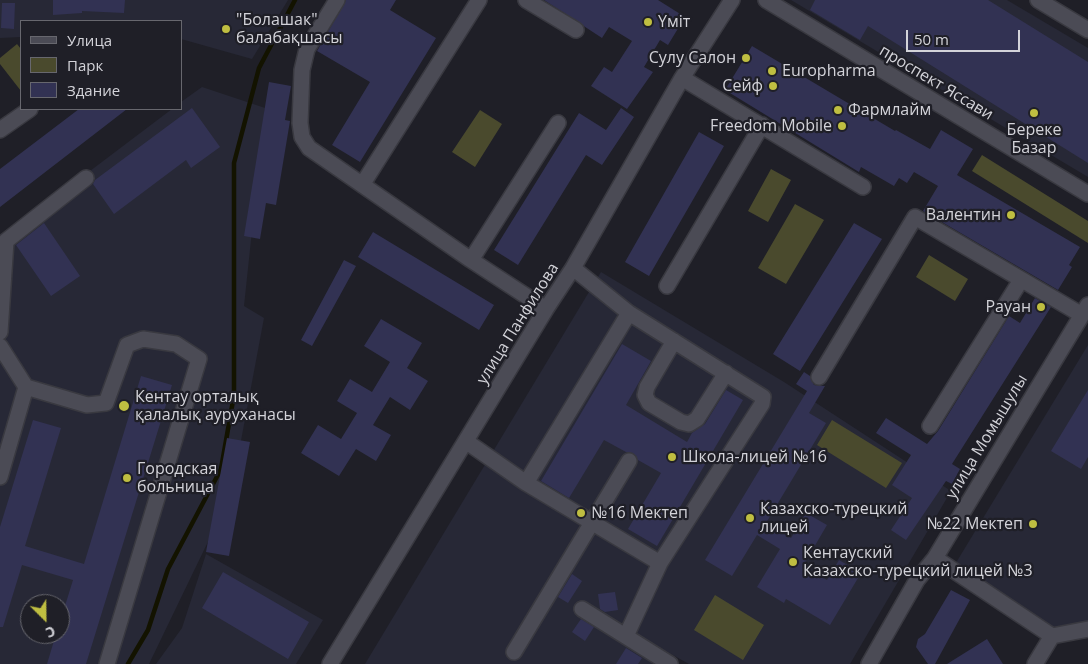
<!DOCTYPE html>
<html>
<head>
<meta charset="utf-8">
<style>
  body { margin:0 }
  #map { position:relative; width:1088px; height:664px; overflow:hidden; background:#1f1f27; font-family:"Open Sans",sans-serif }
  canvas { display:block }
  .legend { position:absolute; left:20px; top:20px; width:162px; height:90px; box-sizing:border-box; background:#1f1f27; border:1px solid #67676e; margin:0; padding:6px 9px; list-style:none; font-size:15px; color:#d3d3d9 }
  .legend li { display:flex; align-items:center; gap:10px; height:25px }
  .legend b { width:25px; border:1px solid #67676e }
  .north { position:absolute; left:20px; top:594px; width:50px; height:50px; box-sizing:border-box; background:#1f1f27; border:1px solid #67676e; border-radius:50%; rotate:157deg; font-size:14px; font-weight:700; line-height:20px; text-align:center; color:#d3d3d9 }
  .north::after { content:''; display:block; margin:auto; width:18px; height:22px; background:#bfbe41; clip-path:polygon(50% 0,100% 100%,50% 72%,0 100%) }
  .scale { position:absolute; left:906px; top:30px; width:114px; height:22px; box-sizing:border-box; border:2px solid #d3d3d9; border-top:0; padding-left:6px; font-size:15px; line-height:18px; white-space:nowrap; color:#d3d3d9; -webkit-text-stroke:4px #1f1f27; paint-order:stroke }
</style>
</head>
<body>
<div id="map">
<canvas width="1088" height="664"></canvas>
<ul class="legend">
<li><b style="height:6px;background:#4b4b55"></b>Улица</li>
<li><b style="height:14px;background:#4a4a2d"></b>Парк</li>
<li><b style="height:14px;background:#323253"></b>Здание</li>
</ul>
<div class="north">С</div>
<div class="scale">50 m</div>
</div>
<script>
const g = document.querySelector('canvas').getContext('2d');
g.lineJoin = 'round';
function fillPath(path, color) {
  g.fillStyle = color;
  g.fill(path, 'evenodd');
}
function poly(rows) {
  const path = new Path2D();
  for (const r of rows) {
    path.moveTo(r[0], r[1]);
    for (let i = 2; i < r.length; i += 2) path.lineTo(r[i], r[i + 1]);
  }
  return path;
}
function stroke(path, color, width, dash) {
  g.strokeStyle = color;
  g.lineWidth = width;
  g.lineCap = dash ? 'butt' : 'round';
  g.setLineDash(dash || []);
  g.stroke(path);
}
function label(font, color, halo, rows, align = 'center') {
  g.font = font + ' "Open Sans",sans-serif';
  g.lineWidth = 4.5;
  g.setLineDash([]);
  g.textBaseline = 'middle';
  g.strokeStyle = halo;
  g.fillStyle = color;
  for (const [text, x, y, turn = 0] of rows) {
    g.save();
    g.translate(x, y);
    g.rotate((+turn || 0) * Math.PI / 180);
    g.textAlign = isNaN(turn) ? turn : align;
    if (halo) g.strokeText(text, 0, 0);
    g.fillText(text, 0, 0);
    g.restore();
  }
}
fillPath(poly([
  [0,0,288,0,252,59,181,39,181,21,21,21,21,37,0,38],
  [791,0,1007,0,1088,48,1088,177],
  [202,87,265,108,244,306,264,318,231,494,149,664,0,664,0,239,172,109,181,109,181,102],
  [30,604,60,604,60,634,30,634],
  [601,272,784,382,951,491,850,664,689,664,633,633,653,662,652,664,365,664],
  [1088,345,1088,627,1054,634,951,571],
  [206,554,323,620,296,664,156,664,182,628]
]), '#272836');
fillPath(poly([
  [17,44,21,49,21,91,0,64,0,58],
  [480,110,502,124,475,167,452,152],
  [982,155,1088,221,1088,243,972,171],
  [771,169,791,180,768,222,748,211],
  [795,204,824,220,786,284,758,268],
  [929,255,968,279,955,301,916,277],
  [832,420,902,463,886,488,817,445],
  [715,595,764,625,743,660,694,630]
]), '#4a4a2d');
stroke(poly([
  [128,664,148,630,168,569,221,469,234,395,234,163,259,68,295,0]
]), '#131300', 4.5);
fillPath(poly([
  [53,0,125,0,124,13,82,11,82,13,53,15],
  [346,0,396,0,390,10,436,38,360,162,332,145,370,82,317,51],
  [544,0,658,0,685,17,668,45,660,40,644,67,653,72,627,109,591,86,604,67,612,72,632,41,609,27,602,38],
  [815,0,988,0,1088,62,1088,163,868,26,860,40,810,10],
  [2,3,15,3,14,29,1,28],
  [752,46,895,131,896,130,930,149,941,130,973,149,957,175,1080,247,1069,265,1072,267,1058,290,923,211,938,186,914,172,907,183,899,178,894,186,861,167,859,172,725,90],
  [269,82,291,86,285,120,290,121,276,205,266,203,260,239,244,236],
  [192,108,220,147,191,168,186,160,114,214,93,184,95,180],
  [621,108,634,117,602,165,586,155,518,265,494,250,579,113,606,130],
  [79,109,127,109,0,207,0,169],
  [699,132,724,146,649,276,625,262],
  [44,223,80,276,51,296,16,245],
  [854,223,882,239,800,371,773,354],
  [373,232,494,305,479,330,358,257],
  [344,260,356,266,312,346,301,340],
  [1035,298,1051,307,952,464,960,469,952,484,946,481,906,540,891,530,912,498,892,485,911,455,876,433,886,418,927,444,938,431,1009,316,1020,323],
  [381,319,422,343,407,368,428,381,410,410,390,397,373,425,391,435,376,461,356,449,339,476,301,453,318,425,341,439,357,413,337,401,350,379,372,392,390,362,364,346],
  [622,344,651,361,626,405,687,442,692,433,705,424,726,390,743,400,657,546,628,529,661,473,638,460,633,453,626,452,604,440,569,498,541,481],
  [804,372,810,376,814,385,825,386,809,413,826,423,766,523,791,538,806,513,827,525,803,566,827,580,839,560,861,573,830,625,786,599,784,603,757,587,780,549,757,535,732,576,705,560,807,391,796,384],
  [141,376,172,385,86,664,47,664,56,634,60,634,60,622,73,580,22,565,3,627,0,627,0,527,33,420,61,428,25,546,84,564],
  [1088,390,1088,457,1081,469,1051,451],
  [227,438,250,442,229,556,206,552],
  [223,572,309,622,288,659,202,608],
  [572,574,582,581,568,603,558,597],
  [951,590,970,600,935,664,928,664,916,647,918,639,925,634],
  [615,592,618,610,605,612,600,609,598,594],
  [581,619,594,627,585,641,572,632],
  [987,639,1003,664,947,664],
  [626,648,642,658,638,664,616,664]
]), '#323253');
const minor = poly([
  [337,0,307,49,302,70,300,123,302,137,309,148,471,260,546,309],
  [526,0,576,30],
  [766,0,1088,194],
  [1038,0,1088,30],
  [682,78,863,187],
  [0,130,30,109],
  [362,185,479,0],
  [471,260,558,123],
  [573,268,629,313,763,397,762,404,660,563,626,636],
  [667,286,762,125],
  [0,332,6,241,86,178],
  [674,341,647,387,645,395,649,403,681,422,689,424,697,419,726,373],
  [0,346,26,387],
  [819,377,915,217,1082,315],
  [930,426,1021,280],
  [467,442,526,483,660,563],
  [0,477,26,387,87,405,106,403,127,345,143,339,176,344,199,359,107,664],
  [526,483,629,313],
  [935,558,1052,636,1088,629],
  [582,609,670,664],
  [514,652,629,461],
  [330,664,546,309,573,268,682,78,732,0],
  [869,664,917,580,935,558,1088,305],
  [1035,664,1052,636]
]);
stroke(minor, '#393940', 18);
stroke(minor, '#4b4b55', 15);
for (const [x, y, r, color] of [
  [648,22,5,"#bfbe41"],
  [226,29,5,"#bfbe41"],
  [746,58,5,"#bfbe41"],
  [772,71,5,"#bfbe41"],
  [773,86,5,"#bfbe41"],
  [838,110,5,"#bfbe41"],
  [1034,113,5,"#bfbe41"],
  [842,126,5,"#bfbe41"],
  [1011,215,5,"#bfbe41"],
  [1041,307,5,"#bfbe41"],
  [124,406,6,"#bfbe41"],
  [672,457,5,"#bfbe41"],
  [127,478,5,"#bfbe41"],
  [581,513,5,"#bfbe41"],
  [750,518,5,"#bfbe41"],
  [1033,524,5,"#bfbe41"],
  [793,562,5,"#bfbe41"]
]) {
  const dot = new Path2D();
  dot.arc(x, y, r, 0, 2 * Math.PI);
  g.fillStyle = color;
  g.fill(dot);
  stroke(dot, '#1f1f27', 2);
}
label('16px', '#d3d3d9', '#1f1f27', [
  ["\"Болашак\"",236,20],
  ["балабақшасы",236,38],
  ["Үміт",658,22],
  ["Сулу Салон",736,58,"right"],
  ["Europharma",782,71],
  ["Сейф",763,86,"right"],
  ["Фармлайм",848,110],
  ["Freedom Mobile",832,126,"right"],
  ["Береке",1034,130,"center"],
  ["Базар",1034,148,"center"],
  ["Валентин",1001,215,"right"],
  ["Рауан",1031,307,"right"],
  ["Кентау орталық",135,397],
  ["қалалық ауруханасы",135,415],
  ["Школа-лицей №16",682,457],
  ["Городская",137,469],
  ["больница",137,487],
  ["Казахско-турецкий",760,509],
  ["лицей",760,527],
  ["№16 Мектеп",591,513],
  ["№22 Мектеп",1023,524,"right"],
  ["Кентауский",803,553],
  ["Казахско-турецкий лицей №3",803,571]
], 'left');
label('16px', '#d3d3d9', '#1f1f27', [
  ["проспект Яссави",936,83,31],
  ["улица Панфилова",518,324,-58],
  ["улица Момышулы",987,437,-59]
]);
</script>
</body>
</html>
